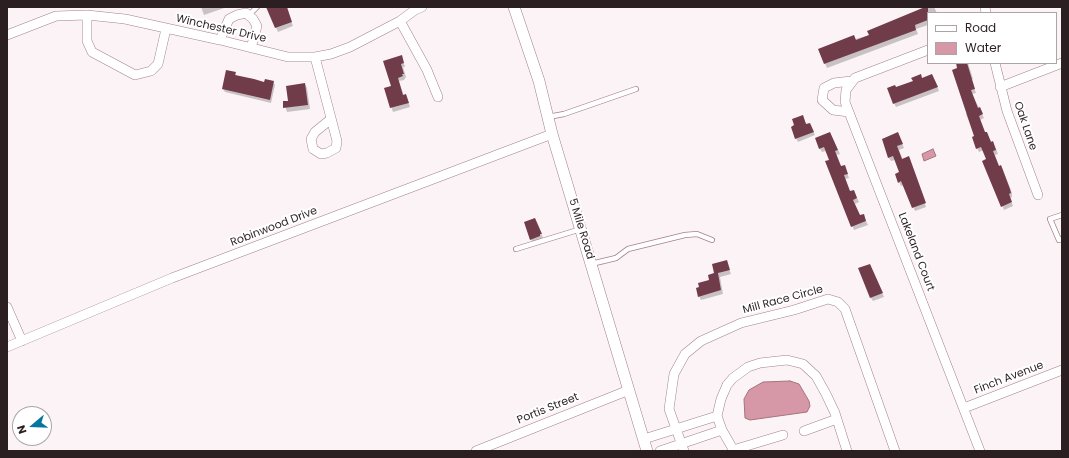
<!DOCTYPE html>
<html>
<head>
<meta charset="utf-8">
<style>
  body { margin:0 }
  #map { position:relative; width:1069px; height:458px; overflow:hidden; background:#fbf3f5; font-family:Poppins,sans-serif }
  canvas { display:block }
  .frame { position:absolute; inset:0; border:8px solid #2c1f22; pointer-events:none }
  .legend { position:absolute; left:927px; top:12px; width:130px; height:52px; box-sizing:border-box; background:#fff; border:1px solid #aba5a7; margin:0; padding:5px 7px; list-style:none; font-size:12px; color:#2c1f22 }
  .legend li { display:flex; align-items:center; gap:8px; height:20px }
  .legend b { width:20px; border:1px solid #aba5a7 }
  .north { position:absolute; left:12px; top:406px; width:40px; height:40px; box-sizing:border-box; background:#fff; border:1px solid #aba5a7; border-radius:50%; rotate:251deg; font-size:11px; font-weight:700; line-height:16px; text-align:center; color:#2c1f22 }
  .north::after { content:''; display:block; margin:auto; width:14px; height:18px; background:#0476a0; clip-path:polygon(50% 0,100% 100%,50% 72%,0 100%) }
</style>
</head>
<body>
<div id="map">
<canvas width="1069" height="458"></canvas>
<div class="frame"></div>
<ul class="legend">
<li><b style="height:5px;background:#fff"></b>Road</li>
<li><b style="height:11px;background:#d698a6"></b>Water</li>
</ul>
<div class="north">N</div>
</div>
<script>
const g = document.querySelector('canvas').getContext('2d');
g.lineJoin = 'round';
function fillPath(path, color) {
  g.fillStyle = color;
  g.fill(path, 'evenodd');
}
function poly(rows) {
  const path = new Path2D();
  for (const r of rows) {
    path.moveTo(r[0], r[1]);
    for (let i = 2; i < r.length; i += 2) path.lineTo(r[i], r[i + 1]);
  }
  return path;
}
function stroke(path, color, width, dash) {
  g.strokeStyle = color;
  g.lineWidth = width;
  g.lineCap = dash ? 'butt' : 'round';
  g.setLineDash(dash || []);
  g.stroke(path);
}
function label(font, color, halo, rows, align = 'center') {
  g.font = font + ' Poppins,sans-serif';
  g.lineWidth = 4;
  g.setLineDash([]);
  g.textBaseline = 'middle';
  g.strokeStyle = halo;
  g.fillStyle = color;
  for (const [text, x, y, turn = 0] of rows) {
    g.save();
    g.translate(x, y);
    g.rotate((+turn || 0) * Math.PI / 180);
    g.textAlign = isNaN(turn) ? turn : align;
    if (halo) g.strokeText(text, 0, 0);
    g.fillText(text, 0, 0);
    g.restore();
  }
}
const water = poly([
  [933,149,936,156,924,161,922,154,933,149],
  [790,381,799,384,809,401,810,406,807,412,750,420,745,418,744,399,749,390,763,382,790,381]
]);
fillPath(water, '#d698a6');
stroke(water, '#a3747e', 1);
fillPath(poly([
  [201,7,227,7,204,15],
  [273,7,286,7,293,26,278,32,268,9],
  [926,7,934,7,937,13,928,13,928,25,916,29,918,34,827,68,819,49,870,35],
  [403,60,405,67,403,67,406,77,404,80,399,81,404,96,406,95,410,107,393,112,385,88,392,86,385,61],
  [957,63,968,63,973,79,971,80,976,93,972,94,984,118,980,120,985,133,995,146,998,154,995,155,999,167,1001,166,1003,170,1012,193,1012,197,1010,198,1013,206,1004,210,984,150,979,152,977,148,975,137,966,114,968,113],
  [235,73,237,76,265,83,273,82,275,85,271,103,225,92,223,89],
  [922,79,934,79,939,91,896,107,894,103,896,89],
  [305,84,307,88,310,109,287,112,284,102,289,102],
  [804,120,807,125,810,124,815,135,798,142,796,138],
  [898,133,904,148,899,150,903,160,910,160,926,207,915,211,904,185,901,186,899,182,900,173,895,160,891,161,889,158],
  [832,137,840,154,836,155,841,167,846,170,849,178,845,179,850,192,854,191,859,202,855,204,860,216,865,219,868,225,854,230,826,162,830,160,826,151,822,152,820,149],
  [538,226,543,238,541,238,542,240,533,243,531,239],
  [726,261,731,274,720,277,723,294,701,300,699,296],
  [871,269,884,297,873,301,871,298]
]), '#0003');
fillPath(poly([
  [266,7,287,7,292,22,275,28],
  [925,7,928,7,928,20,915,25,916,30,824,64,818,49,854,35,856,40,869,35,867,31],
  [402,55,404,63,401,64,404,74,402,74,403,76,398,78,403,95,406,94,409,103,390,108,384,88,391,86,383,61],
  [956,63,967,63,975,89,971,90,978,108,980,107,983,114,979,116,985,132,987,132,991,142,993,141,996,150,993,151,999,166,1001,165,1010,189,1011,193,1009,194,1012,202,1001,207,982,161,986,159,981,147,976,149,972,137,974,136,952,70,957,68],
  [226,70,236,72,235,75,254,79,264,82,265,79,274,81,270,100,222,89],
  [921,74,922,78,932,74,938,87,893,104,887,88,895,85,896,87,913,81,911,78],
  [305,83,308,105,283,108,283,101,288,101,286,86],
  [803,115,806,124,810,123,814,132,795,139,791,127,794,125,792,119],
  [830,132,838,150,835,151,841,166,845,165,848,174,844,175,850,191,854,190,857,198,853,200,860,215,864,214,866,221,851,227,825,161,829,160,824,147,819,149,815,138],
  [898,132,903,144,897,146,902,159,909,156,926,203,912,208,901,181,898,183,895,174,899,172,893,156,888,158,882,139],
  [535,218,542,234,540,234,540,236,530,240,524,222],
  [727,260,730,270,718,273,721,290,698,297,696,288,699,287,698,283,709,280,708,275,714,273,712,264],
  [870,264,883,293,870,298,858,268]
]), '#713c4a');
const service = poly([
  [249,15,257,7],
  [548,117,564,114,636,89],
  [1062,215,1050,219,1059,240,1062,239],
  [516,249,581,229],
  [591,264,616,258,628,249,685,235,697,234,712,240]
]);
const minor = poly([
  [985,7,986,13],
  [87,15,87,41,92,52,135,75,151,71,158,64,166,29],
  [400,21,427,70,438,97],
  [7,35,56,16,87,15,125,19,220,40,288,57,315,57,331,54,350,47,400,21,415,10,422,7],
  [220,40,229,19,237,15,246,13,253,19,257,26,251,48],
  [928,50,855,78,846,90,845,102,980,451],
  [315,57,337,141,336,148,327,153,321,154,313,149,311,139,315,132,331,119],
  [995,63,1007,111,1038,195],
  [1000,87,1062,63],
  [849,112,833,110,822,100,824,88,834,83,851,81],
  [7,307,22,341],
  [7,347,172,278,552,134],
  [964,408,1062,370],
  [804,431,837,419],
  [644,439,717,416],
  [733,450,783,435],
  [476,451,629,390],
  [660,451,722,430],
  [684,451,669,409,674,374,685,354,701,341,741,323,794,310,828,299,838,302,845,309,895,451],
  [734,451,722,430,717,416,721,399,727,385,733,378,748,367,760,363,787,360,803,364,816,376,826,394,835,413,847,451]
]);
const tertiary = poly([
  [514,7,539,81,552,134,647,451]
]);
stroke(service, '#a48289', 6);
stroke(minor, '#a48289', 10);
stroke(tertiary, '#a48289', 12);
stroke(service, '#fff', 4.5);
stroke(minor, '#fff', 9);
stroke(tertiary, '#fff', 11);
label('11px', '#2c1f22', '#fff', [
  ["Winchester Drive",221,29,13],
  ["Oak Lane",1025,126,71],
  ["Robinwood Drive",274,227,-21],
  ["5 Mile Road",581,229,73],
  ["Lakeland Court",916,252,69],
  ["Mill Race Circle",783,300,-15],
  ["Finch Avenue",1009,378,-21],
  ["Portis Street",548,409,-22]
]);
</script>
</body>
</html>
